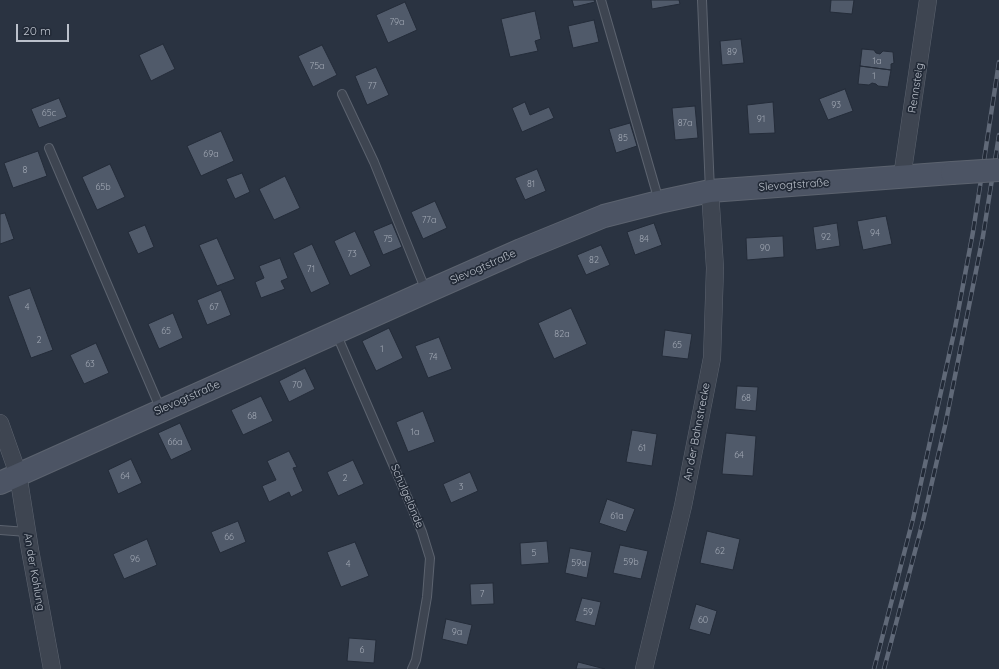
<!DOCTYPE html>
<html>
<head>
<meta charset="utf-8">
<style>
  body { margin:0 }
  #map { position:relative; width:999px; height:669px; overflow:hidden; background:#2a3341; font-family:Quicksand,sans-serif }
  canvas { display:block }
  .scale { position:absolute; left:16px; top:24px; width:53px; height:18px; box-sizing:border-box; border:2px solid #bbc1cb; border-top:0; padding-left:5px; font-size:12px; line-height:14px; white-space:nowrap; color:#bbc1cb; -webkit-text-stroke:3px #222a37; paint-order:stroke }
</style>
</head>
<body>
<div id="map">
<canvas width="999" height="669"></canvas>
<div class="scale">20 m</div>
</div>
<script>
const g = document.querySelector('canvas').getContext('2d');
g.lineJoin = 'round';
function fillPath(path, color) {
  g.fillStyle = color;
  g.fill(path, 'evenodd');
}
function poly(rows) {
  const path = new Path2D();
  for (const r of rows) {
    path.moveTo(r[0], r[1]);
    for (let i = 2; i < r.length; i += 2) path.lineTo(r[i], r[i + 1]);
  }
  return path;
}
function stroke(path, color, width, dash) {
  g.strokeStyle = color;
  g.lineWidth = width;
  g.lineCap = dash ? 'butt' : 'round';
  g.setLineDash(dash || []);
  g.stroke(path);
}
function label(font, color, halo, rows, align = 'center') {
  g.font = font + ' Quicksand,sans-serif';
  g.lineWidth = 3.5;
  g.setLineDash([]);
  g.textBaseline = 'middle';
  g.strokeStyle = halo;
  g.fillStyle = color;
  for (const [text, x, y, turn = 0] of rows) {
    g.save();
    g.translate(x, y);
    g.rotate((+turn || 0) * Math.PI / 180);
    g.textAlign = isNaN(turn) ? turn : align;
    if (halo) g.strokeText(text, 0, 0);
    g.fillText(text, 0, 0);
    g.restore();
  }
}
const building = poly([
  [572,0,594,0,595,2,574,7,572,0],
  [651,0,679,0,680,4,652,9,651,0],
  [831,0,854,0,852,14,830,12,831,0],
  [405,2,417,30,388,43,376,15,405,2],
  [535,11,541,39,535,41,538,51,510,57,501,19,535,11],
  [594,20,599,42,573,48,568,26,594,20],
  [741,39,744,63,722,65,720,41,741,39],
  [163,44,175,69,151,81,139,55,163,44],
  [322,45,337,75,313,87,298,56,322,45],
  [862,49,874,50,876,53,880,54,883,51,893,52,894,63,891,64,891,70,860,66,862,49],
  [860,66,891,70,888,87,878,86,876,84,872,83,869,85,858,84,860,66],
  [376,67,389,95,367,105,355,76,376,67],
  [845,89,853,111,828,120,819,99,845,89],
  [59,98,67,117,39,128,31,109,59,98],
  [525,102,530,115,549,107,554,118,522,132,512,108,525,102],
  [773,102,775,133,749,134,747,105,773,102],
  [695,106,698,138,675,140,672,108,695,106],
  [630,123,637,146,616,153,609,129,630,123],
  [221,131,234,161,201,176,187,146,221,131],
  [38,151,47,176,13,188,4,163,38,151],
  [110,164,125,197,97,210,82,177,110,164],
  [537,169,546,191,525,200,515,178,537,169],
  [242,173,250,192,235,199,226,179,242,173],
  [285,176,300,208,274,220,259,189,285,176],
  [435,201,447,228,423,239,411,212,435,201],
  [5,213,14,239,0,244,0,214,5,213],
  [886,216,892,244,863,250,857,221,886,216],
  [392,223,402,247,383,255,373,231,392,223],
  [654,223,662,245,635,255,627,232,654,223],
  [837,223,840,246,816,250,813,227,837,223],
  [145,225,154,247,138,254,128,232,145,225],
  [355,231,371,266,350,276,334,241,355,231],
  [783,236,784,257,747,260,746,238,783,236],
  [217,238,235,279,217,286,199,245,217,238],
  [312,244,330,284,311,293,293,253,312,244],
  [601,245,610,265,586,275,577,255,601,245],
  [280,258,288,278,281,281,285,289,261,298,255,282,264,278,259,266,280,258],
  [30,288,53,350,31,358,8,296,30,288],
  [221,290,231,315,207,325,197,300,221,290],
  [571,308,587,344,554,359,538,323,571,308],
  [173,313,183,338,159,349,148,324,173,313],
  [389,328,403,358,376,371,362,341,389,328],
  [665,330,692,334,688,359,662,356,665,330],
  [439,337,452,369,428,378,415,346,439,337],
  [96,343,109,373,84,384,70,355,96,343],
  [305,368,315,389,289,402,279,381,305,368],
  [737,386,758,387,756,411,735,409,737,386],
  [261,396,273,421,243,435,231,410,261,396],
  [423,411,435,442,408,452,396,422,423,411],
  [180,423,192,450,171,460,158,433,180,423],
  [632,430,657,434,652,466,626,462,632,430],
  [726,433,756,436,753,476,722,474,726,433],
  [289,451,297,467,293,468,303,491,291,497,289,492,269,502,262,486,276,480,267,461,289,451],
  [131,459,142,483,118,494,108,470,131,459],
  [353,460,364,484,338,496,327,472,353,460],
  [470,472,478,491,451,503,443,484,470,472],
  [607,499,635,509,626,532,599,523,607,499],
  [238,521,246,542,220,553,211,532,238,521],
  [707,531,740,539,733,570,700,563,707,531],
  [147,539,157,565,124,579,113,554,147,539],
  [547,541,549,563,521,565,520,543,547,541],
  [355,542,369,576,341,587,327,552,355,542],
  [620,545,648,551,641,579,613,573,620,545],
  [570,548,592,552,587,578,565,573,570,548],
  [493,583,494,604,471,605,470,584,493,583],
  [582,598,601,602,595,626,575,621,582,598],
  [696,604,717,611,710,635,689,629,696,604],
  [446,619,472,625,467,645,442,639,446,619],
  [349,638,376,640,374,663,347,661,349,638],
  [578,662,605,669,576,669,578,662]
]);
fillPath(building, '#505a6a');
stroke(building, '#242c39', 1);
const lane = poly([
  [601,0,659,201],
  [702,0,710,191],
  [342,94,374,162,426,291],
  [49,148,161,410],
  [336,333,411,506,422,532,430,558,427,597,416,660,412,669],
  [0,530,27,532]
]);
const street = poly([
  [902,177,928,0],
  [0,423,18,474,30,550,52,669],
  [644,669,683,506,712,358,715,268,710,191]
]);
const secondary = poly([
  [0,483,426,292,521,250,604,216,659,202,710,191,952,173]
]);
stroke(lane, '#5c636f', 10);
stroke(street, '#5c636f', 18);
stroke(secondary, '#5c636f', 24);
stroke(lane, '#3e4551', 8);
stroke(street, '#3e4551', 17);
stroke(secondary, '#4c5464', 22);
const rail = poly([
  [874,669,913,519,955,328,973,232,999,62],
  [884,669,923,521,945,426,983,236,999,135]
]);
stroke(rail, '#606978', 4.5);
stroke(rail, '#222a37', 3, [9]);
const secondaryBridge = poly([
  [952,173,999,170]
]);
stroke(secondaryBridge, '#5c636f', 24, []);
stroke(secondaryBridge, '#4c5464', 22);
label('9px', '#a0a7b3', null, [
  ["79a",397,22],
  ["89",732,52],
  ["1a",877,61],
  ["75a",317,66],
  ["1",874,76],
  ["77",372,86],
  ["93",836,105],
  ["65c",49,113],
  ["91",761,119],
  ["87a",685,123],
  ["85",623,138],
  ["69a",211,154],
  ["8",25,170],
  ["81",531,184],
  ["65b",103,187],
  ["77a",429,220],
  ["94",875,233],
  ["92",826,237],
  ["75",388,239],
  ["84",644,239],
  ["90",765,248],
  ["73",352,254],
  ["82",594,260],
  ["71",311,269],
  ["4",27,307],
  ["67",214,307],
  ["65",166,331],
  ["82a",562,334],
  ["2",39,340],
  ["65",677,345],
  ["1",382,349],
  ["74",433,357],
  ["63",90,364],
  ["70",297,385],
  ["68",746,398],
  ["68",252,416],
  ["1a",415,432],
  ["66a",175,442],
  ["61",642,448],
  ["64",739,455],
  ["64",125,476],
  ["2",345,478],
  ["3",461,487],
  ["61a",617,516],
  ["66",229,537],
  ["62",720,551],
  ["5",534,553],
  ["96",135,559],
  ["59b",631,562],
  ["59a",579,563],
  ["4",348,564],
  ["7",482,594],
  ["59",588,612],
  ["60",703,620],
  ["9a",457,632],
  ["6",362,650]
]);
label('11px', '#bbc1cb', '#222a37', [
  ["Rennsteig",916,88,-81],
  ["Slevogtstraße",794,185,-4],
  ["Slevogtstraße",483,267,-24],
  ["Slevogtstraße",187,398,-24],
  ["An der Bahnstrecke",697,432,-79],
  ["Schulgelände",407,496,67],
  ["An der Kohlung",34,572,80]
]);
</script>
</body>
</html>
